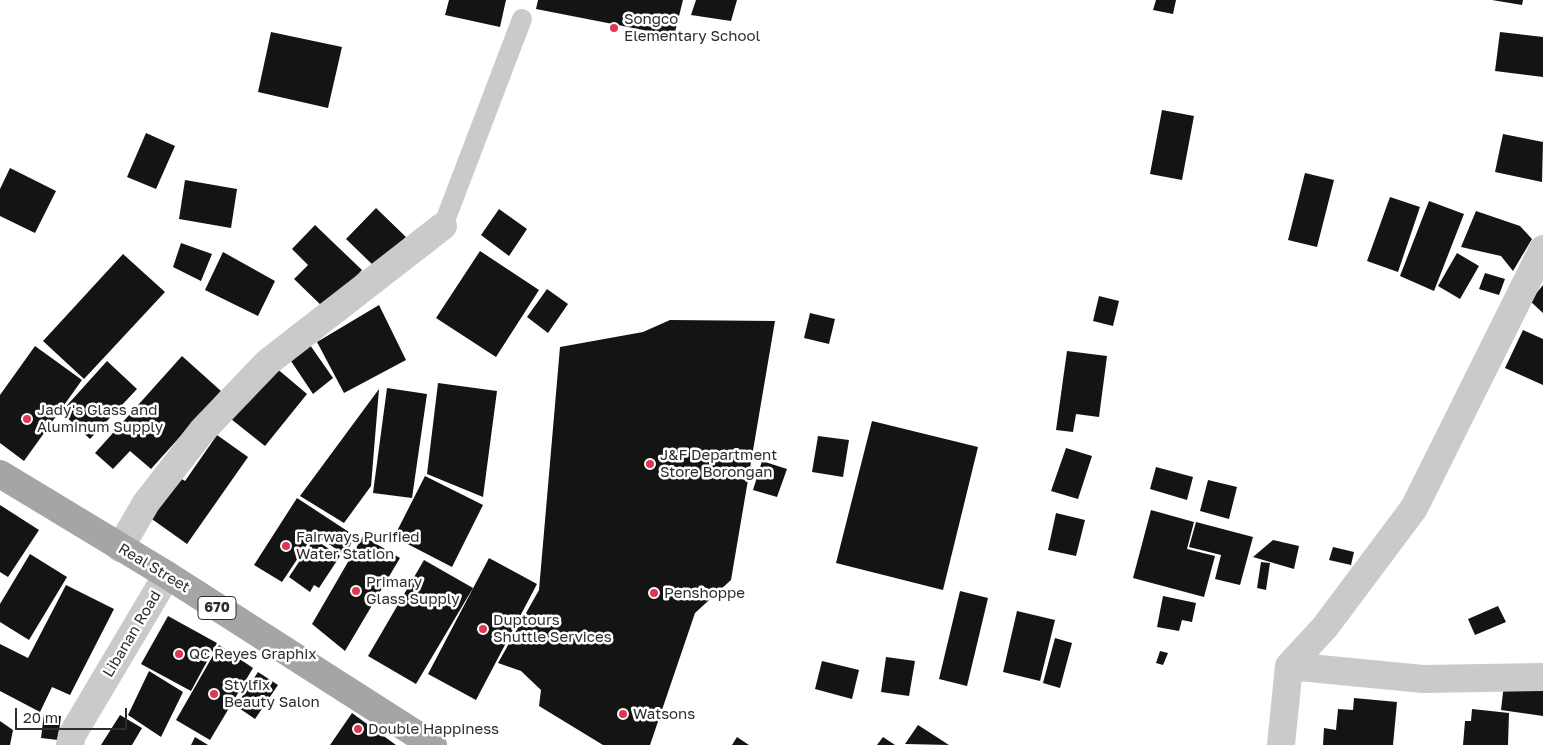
<!DOCTYPE html>
<html>
<head>
<meta charset="utf-8">
<style>
  body { margin:0 }
  #map { position:relative; width:1543px; height:745px; overflow:hidden; background:#fff; font-family:"Golos Text",sans-serif }
  canvas { display:block }
  .scale { position:absolute; left:15px; top:708px; width:112px; height:22px; box-sizing:border-box; border:2px solid #2d2d2d; border-top:0; padding-left:6px; font-size:15px; line-height:18px; white-space:nowrap; color:#2d2d2d; -webkit-text-stroke:4px #fff; paint-order:stroke }
</style>
</head>
<body>
<div id="map">
<canvas width="1543" height="745"></canvas>
<div class="scale">20 m</div>
</div>
<script>
const g = document.querySelector('canvas').getContext('2d');
g.lineJoin = 'round';
function fillPath(path, color) {
  g.fillStyle = color;
  g.fill(path, 'evenodd');
}
function poly(rows) {
  const path = new Path2D();
  for (const r of rows) {
    path.moveTo(r[0], r[1]);
    for (let i = 2; i < r.length; i += 2) path.lineTo(r[i], r[i + 1]);
  }
  return path;
}
function stroke(path, color, width, dash) {
  g.strokeStyle = color;
  g.lineWidth = width;
  g.lineCap = dash ? 'butt' : 'round';
  g.setLineDash(dash || []);
  g.stroke(path);
}
function label(font, color, halo, rows, align = 'center') {
  g.font = font + ' "Golos Text",sans-serif';
  g.lineWidth = 5;
  g.setLineDash([]);
  g.textBaseline = 'middle';
  g.strokeStyle = halo;
  g.fillStyle = color;
  for (const [text, x, y, turn = 0] of rows) {
    g.save();
    g.translate(x, y);
    g.rotate((+turn || 0) * Math.PI / 180);
    g.textAlign = isNaN(turn) ? turn : align;
    if (halo) g.strokeText(text, 0, 0);
    g.fillText(text, 0, 0);
    g.restore();
  }
}
fillPath(poly([
  [449,0,506,0,500,27,445,15],
  [538,0,683,0,674,36,536,9],
  [696,0,737,0,731,21,691,15],
  [1156,0,1176,0,1173,14,1153,10],
  [1492,0,1523,0,1522,5],
  [271,32,342,47,328,108,258,92],
  [1500,32,1543,37,1543,77,1495,71],
  [1162,110,1194,116,1182,180,1150,174],
  [146,133,175,146,156,189,127,177],
  [1503,134,1543,142,1542,182,1495,172],
  [10,168,56,191,35,233,0,216,0,189],
  [1305,173,1334,180,1317,247,1288,240],
  [185,180,237,189,231,228,179,219],
  [1390,197,1420,207,1398,272,1367,261],
  [1429,201,1464,214,1434,291,1400,276],
  [376,208,406,237,376,268,346,239],
  [499,209,527,229,509,256,481,235],
  [1476,211,1520,226,1532,239,1513,271,1501,256,1461,247],
  [315,225,362,270,325,309,294,279,308,265,292,249],
  [181,243,212,254,201,281,173,267],
  [480,251,539,290,496,357,436,318],
  [223,252,275,281,258,316,205,290],
  [1457,253,1479,266,1460,299,1438,286],
  [123,254,165,292,84,379,43,341],
  [1485,273,1505,279,1499,295,1479,289],
  [1543,285,1543,313,1530,301],
  [547,289,568,304,548,333,527,317],
  [1099,296,1119,301,1113,326,1093,321],
  [379,305,406,360,344,393,317,342],
  [810,313,835,319,829,344,804,338],
  [670,320,775,321,731,580,695,613,650,745,603,745,539,706,541,690,521,671,498,663,539,590,560,347,643,332],
  [1523,330,1543,339,1543,385,1505,368],
  [310,345,333,378,313,394,291,361],
  [35,346,82,380,24,461,0,443,0,395],
  [1067,351,1107,356,1099,417,1076,414,1073,432,1056,430],
  [182,356,221,391,151,469,130,451,113,469,95,453],
  [107,361,137,389,90,439,61,412],
  [275,367,307,394,265,446,231,419],
  [438,383,497,391,483,497,427,474],
  [387,388,427,394,412,498,373,493],
  [379,389,371,486,344,523,300,496],
  [872,421,978,447,943,590,836,563],
  [217,435,248,457,187,544,149,517,177,476,185,481],
  [818,436,849,440,843,477,812,472],
  [1066,448,1092,456,1078,499,1051,491],
  [762,461,787,469,777,497,753,490],
  [1156,467,1193,477,1187,500,1150,489],
  [425,476,483,505,452,567,394,537],
  [1208,480,1237,487,1229,519,1200,511],
  [297,498,355,536,345,555,314,534,282,582,254,565],
  [0,505,39,530,8,577,0,572],
  [1151,510,1194,522,1187,549,1215,556,1204,597,1133,578],
  [1056,513,1085,520,1076,556,1048,550],
  [1196,522,1253,537,1240,585,1215,579,1221,555,1189,547],
  [363,536,400,558,345,651,312,624],
  [314,539,340,556,319,588,314,585,310,592,289,577],
  [1273,540,1299,546,1294,569,1253,557],
  [1333,547,1354,552,1351,565,1329,560],
  [30,554,67,577,29,640,0,622,0,604],
  [489,558,537,584,476,700,428,674],
  [424,560,473,588,416,684,368,656],
  [1261,562,1270,563,1266,590,1257,588],
  [66,585,114,609,70,695,52,687,40,712,0,691,0,644,28,658],
  [960,591,988,598,967,686,939,679],
  [1163,596,1196,603,1192,622,1182,620,1179,631,1157,627],
  [1498,606,1506,622,1475,635,1468,619],
  [1017,611,1055,620,1040,681,1003,672],
  [168,616,217,643,191,691,141,664],
  [1055,638,1072,643,1060,688,1043,683],
  [219,645,253,668,210,740,176,720],
  [1160,651,1168,653,1163,665,1156,663],
  [886,657,915,661,909,696,881,692],
  [822,661,859,670,852,699,815,689],
  [149,671,183,692,161,737,128,715],
  [258,672,278,685,255,719,236,706],
  [1504,684,1543,689,1543,716,1501,710],
  [1354,698,1397,702,1393,745,1323,745,1324,728,1336,730,1338,709,1353,710],
  [1472,709,1509,713,1508,745,1463,745,1465,721,1471,721],
  [352,713,396,745,330,745],
  [44,714,61,716,58,740,41,738],
  [120,715,142,728,132,745,101,745],
  [0,721,13,730,10,745,0,745],
  [918,725,949,745,905,744],
  [195,737,208,745,191,745],
  [737,737,749,745,732,745],
  [883,737,895,745,877,745]
]), '#141414');
stroke(poly([
  [443,226,522,19]
]), '#cacaca', 20);
stroke(poly([
  [120,548,146,503,202,431,268,362,443,226],
  [1289,666,1423,679,1543,677],
  [70,745,72,735,167,575],
  [1281,745,1289,666,1325,627,1414,508,1543,249]
]), '#cacaca', 28);
stroke(poly([
  [0,474,167,575,433,745]
]), '#a5a5a5', 28);
for (const [x, y, r, color] of [
  [614,28,5,"#db3852"],
  [27,419,5,"#db3852"],
  [650,464,5,"#db3852"],
  [286,546,5,"#db3852"],
  [356,591,5,"#db3852"],
  [654,593,5,"#db3852"],
  [483,629,5,"#db3852"],
  [179,654,5,"#db3852"],
  [214,694,5,"#db3852"],
  [623,714,5,"#db3852"],
  [358,729,5,"#db3852"]
]) {
  const dot = new Path2D();
  dot.arc(x, y, r, 0, 2 * Math.PI);
  g.fillStyle = color;
  g.fill(dot);
  stroke(dot, '#fff', 2);
}
for (const [x, y, w] of [
  [217,608,38]
]) {
  const box = new Path2D();
  box.roundRect(x - w / 2, y - 11.5, w, 23, 4);
  g.fillStyle = '#fff';
  g.fill(box);
  stroke(box, '#2d2d2d', 1);
}
label('bold 14px', '#2d2d2d', null, [
  ["670",217,608]
]);
label('15px', '#2d2d2d', '#fff', [
  ["Songco",624,19],
  ["Elementary School",624,36],
  ["Jady's Glass and",37,410],
  ["Aluminum Supply",37,427],
  ["J&F Department",660,455],
  ["Store Borongan",660,472],
  ["Fairways Purified",296,537],
  ["Water Station",296,554],
  ["Primary",366,582],
  ["Glass Supply",366,599],
  ["Penshoppe",664,593],
  ["Duptours",493,620],
  ["Shuttle Services",493,637],
  ["QC Reyes Graphix",189,654],
  ["Stylfix",224,685],
  ["Beauty Salon",224,702],
  ["Watsons",633,714],
  ["Double Happiness",368,729]
], 'left');
label('15px', '#2d2d2d', '#fff', [
  ["Real Street",154,568,31],
  ["Libanan Road",132,634,-59]
]);
</script>
</body>
</html>
